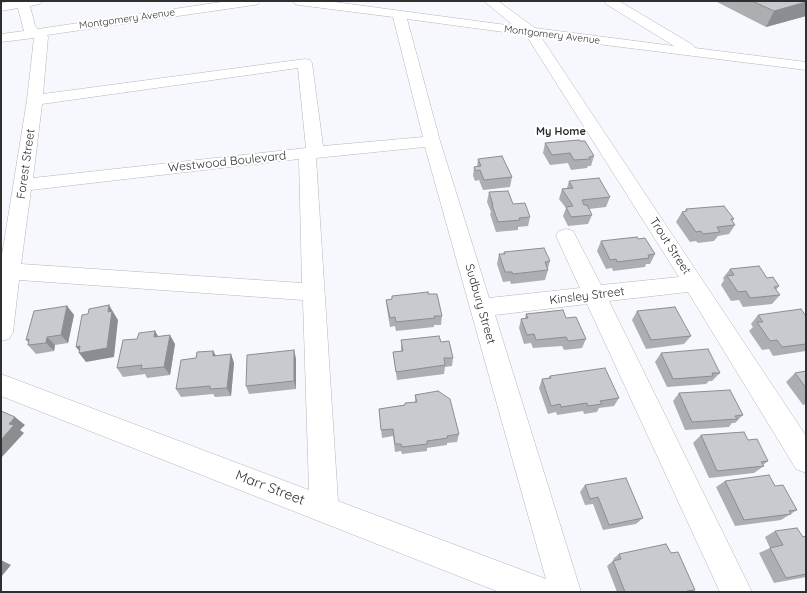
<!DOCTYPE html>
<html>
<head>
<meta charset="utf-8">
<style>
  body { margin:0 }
  #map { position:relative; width:807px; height:593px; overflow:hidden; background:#f6f8fd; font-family:Quicksand,sans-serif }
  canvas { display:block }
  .frame { position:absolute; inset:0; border:2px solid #2e2f31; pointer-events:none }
</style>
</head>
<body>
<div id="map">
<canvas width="807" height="593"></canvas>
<div class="frame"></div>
</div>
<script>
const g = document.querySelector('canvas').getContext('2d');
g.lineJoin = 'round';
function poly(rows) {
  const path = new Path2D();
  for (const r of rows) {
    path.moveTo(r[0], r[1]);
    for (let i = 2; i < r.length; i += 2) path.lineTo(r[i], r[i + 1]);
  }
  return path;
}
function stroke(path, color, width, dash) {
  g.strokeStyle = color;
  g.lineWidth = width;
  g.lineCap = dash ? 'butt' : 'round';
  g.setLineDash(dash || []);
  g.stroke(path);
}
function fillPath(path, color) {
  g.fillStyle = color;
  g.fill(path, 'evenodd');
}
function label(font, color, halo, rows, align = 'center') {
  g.font = font + ' Quicksand,sans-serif';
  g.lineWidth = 4;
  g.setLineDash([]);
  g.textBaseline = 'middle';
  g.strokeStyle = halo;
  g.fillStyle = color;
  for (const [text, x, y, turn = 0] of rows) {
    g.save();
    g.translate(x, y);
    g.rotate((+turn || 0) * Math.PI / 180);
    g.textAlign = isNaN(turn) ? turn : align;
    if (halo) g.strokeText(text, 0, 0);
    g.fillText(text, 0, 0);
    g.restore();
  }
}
const minor = poly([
  [14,1,42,1,40,4,30,6,35,26,38,29,228,1,260,1,258,4,254,5,47,35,48,37,43,94,305,59,310,60,312,63,323,146,423,137,393,17,299,5,295,4,293,1,327,1,514,26,484,1,498,1,535,28,674,46,606,4,604,1,619,1,693,45,695,48,806,62,806,70,541,37,806,436,806,473,796,469,688,292,609,301,752,592,720,592,587,304,495,315,581,592,499,592,1,396,1,374,309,490,303,300,19,280,13,332,9,339,1,341,1,261,27,100,34,38,1,42,1,34,24,31,18,8,1,11,1,3,14,1],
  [407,19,526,35,679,277,601,285,573,231,566,229,559,231,556,236,580,288,489,298,440,141,407,19],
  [298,68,306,148,33,178,42,104,298,68],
  [425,147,470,308,546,579,338,501,316,158,425,147],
  [299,159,302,283,21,264,31,190,299,159]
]);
stroke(minor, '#b4b6ba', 1);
fillPath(minor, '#fff');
fillPath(poly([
  [715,1,806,1,806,16,766,27],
  [580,141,594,156,591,166,588,166,587,168,571,170,568,163,550,165,543,153,545,143],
  [478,159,512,177,510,187,483,190,479,180,475,181,473,176,474,167,477,167],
  [569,181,610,197,606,207,589,209,592,215,588,224,568,226,563,216,566,208,559,199,562,189,567,188],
  [489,192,513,204,530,217,528,226,518,227,518,230,496,232,490,214,491,212,487,202],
  [686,209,734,219,732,221,735,225,729,234,718,236,714,241,698,243,696,241,690,242,676,222,682,212,685,212],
  [638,239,655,254,650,264,646,264,645,267,613,271,612,268,606,269,597,251,601,241],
  [504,252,550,261,548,268,548,270,545,280,511,284,510,281,503,282,497,264,499,254,503,254],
  [730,269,767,278,779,286,776,290,780,295,772,304,743,307,739,300,731,301,721,285,724,280,723,278],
  [428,294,442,316,441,325,434,325,434,327,396,331,395,326,390,327,387,309,386,300,392,299,392,296],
  [67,306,74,315,68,343,55,345,54,351,36,354,28,345,28,342,26,340],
  [637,311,691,336,684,344,646,349,632,320],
  [526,314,566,318,586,339,582,348,564,350,562,346,533,348,531,343,524,344,519,328,521,319,525,318],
  [758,315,806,316,806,351,773,356,769,349,762,350,749,331,753,327,751,324],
  [155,331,158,336,175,344,170,375,147,378,145,374,123,377,117,368,137,339],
  [401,340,441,342,453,358,452,366,445,367,444,374,397,380,394,360,393,352,401,351],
  [294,350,296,359,296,389,249,394,246,386],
  [213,351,216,356,231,354,234,363,231,396,215,397,213,394,181,397,176,389,196,358],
  [661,353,720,373,712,381,709,381,706,384,667,387,655,362],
  [806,371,806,404,803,405,786,382,795,373],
  [550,376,619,398,614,406,599,408,597,412,584,414,583,411,557,415,556,412,548,414,539,388,542,379,548,378],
  [679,393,743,415,735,423,732,423,729,427,685,430,673,401],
  [415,395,459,434,457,442,447,443,447,445,427,448,427,451,402,454,401,451,395,452,393,436,382,438,379,409,405,405,415,402],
  [701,435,748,440,768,461,763,465,764,466,754,473,709,478,693,443],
  [725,481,775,486,797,510,781,520,735,526,716,487],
  [585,485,643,518,636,524,603,530,593,504,585,505,580,492],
  [775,531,803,537,806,536,806,577,774,583,759,553,770,548,765,537],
  [671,553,695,590,691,592,617,592,607,566,614,560,613,559,619,554]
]), '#acaeb2');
fillPath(poly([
  [806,2,806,16,766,27,774,11],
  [109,305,118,320,114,357,86,362,79,353,81,353,76,347,108,312],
  [67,306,74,315,68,343,61,335],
  [155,331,160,340,154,337],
  [170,335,175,344,170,375,164,367],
  [47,337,55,345,54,351,46,343],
  [294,350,296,359,296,389,294,381],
  [213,351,218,359,213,356],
  [231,354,234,363,231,396,227,388],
  [15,417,25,425,20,430,24,433,1,458,1,440,9,424],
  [1,560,11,565,1,577]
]), '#8c8d91');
const building = poly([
  [752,1,806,1,806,2,774,11,752,1],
  [579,140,580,141,585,141,594,156,589,157,590,159,574,160,570,153,552,155,545,143,579,140],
  [502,156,512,177,484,180,480,170,476,171,474,167,481,166,478,159,502,156],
  [599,178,610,197,582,200,584,205,587,205,592,215,571,217,566,207,573,206,562,189,573,188,569,181,599,178],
  [508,191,513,204,525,203,530,217,519,218,520,220,498,222,492,205,493,205,489,192,508,191],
  [724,206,734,219,731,219,735,225,717,227,720,232,703,234,701,231,696,232,682,212,687,211,686,209,724,206],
  [637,237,638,239,645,238,655,254,648,255,649,258,617,262,616,259,610,260,601,241,637,237],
  [544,248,550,261,545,262,548,270,513,274,512,272,505,272,499,254,505,254,504,252,544,248],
  [759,266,767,278,773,277,779,286,774,287,780,295,750,298,746,291,738,292,727,276,734,275,730,269,759,266],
  [428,292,428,294,437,294,442,316,434,316,435,318,396,322,395,317,390,318,386,300,392,299,392,296,428,292],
  [109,305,108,312,112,311,107,348,79,353,80,346,76,347,82,315,88,314,89,309,109,305],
  [67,306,61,335,47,337,46,343,28,345,29,339,26,340,34,311,67,306],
  [675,307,691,336,651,340,637,311,675,307],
  [801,309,806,316,806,344,782,347,777,340,770,341,757,322,763,322,758,315,801,309],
  [563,310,566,318,576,317,586,339,568,341,566,337,536,340,534,334,527,335,521,319,528,318,526,314,563,310],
  [155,331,154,337,170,335,164,367,141,369,142,365,117,368,123,340,137,339,139,333,155,331],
  [439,336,441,342,449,341,453,358,444,358,445,365,396,372,393,352,403,351,401,340,439,336],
  [708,349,720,373,712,373,713,376,673,379,661,353,708,349],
  [294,350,294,381,246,386,247,355,294,350],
  [213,351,213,356,231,354,227,388,210,389,210,386,176,389,181,360,196,358,197,352,213,351],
  [605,368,619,398,600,401,602,404,588,406,587,403,561,407,560,404,551,406,542,379,551,378,550,376,605,368],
  [806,371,806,388,795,373,806,371],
  [730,390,743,415,735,416,737,419,692,422,679,393,730,390],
  [438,391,450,399,459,434,447,436,448,438,427,441,427,444,402,447,401,444,395,444,393,429,381,430,379,409,405,405,405,403,417,402,415,395,438,391],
  [1,411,15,417,9,424,14,425,1,440,1,411],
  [744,432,748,440,757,439,768,461,761,462,764,466,717,471,701,435,744,432],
  [769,475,775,486,783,485,797,510,789,511,791,514,744,520,725,481,769,475],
  [626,478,643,518,609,525,598,497,590,499,585,485,626,478],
  [797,528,803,537,806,536,806,574,786,578,770,548,783,545,775,531,797,528],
  [666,544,671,553,678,552,695,590,687,591,688,592,625,592,613,561,621,559,619,554,666,544]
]);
fillPath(building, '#c8cacf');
stroke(building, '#8c8d91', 1);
label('10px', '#2e2f31', '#fff', [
  ["Montgomery Avenue",127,19,-8],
  ["Montgomery Avenue",552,35,7]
]);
label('bold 11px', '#2e2f31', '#fff', [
  ["My Home",561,132]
]);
label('12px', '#2e2f31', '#fff', [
  ["Westwood Boulevard",227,162,-6],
  ["Forest Street",26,164,-82],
  ["Trout Street",670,246,57],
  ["Kinsley Street",587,296,-7],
  ["Sudbury Street",480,304,74]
]);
label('14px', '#2e2f31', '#fff', [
  ["Marr Street",270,488,21]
]);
</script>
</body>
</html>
